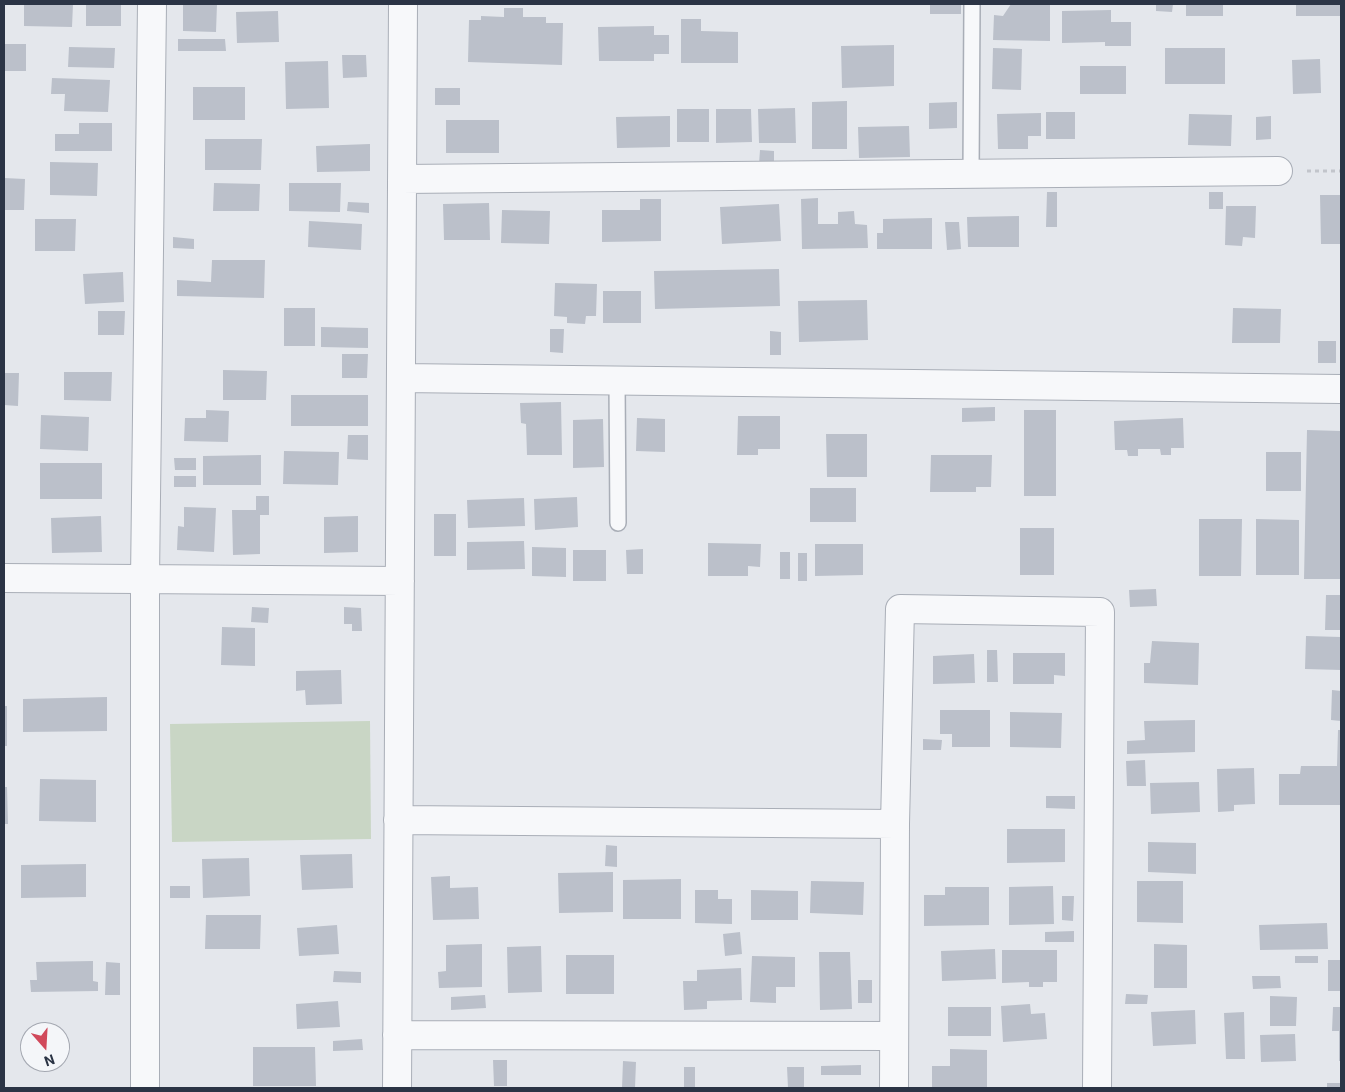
<!DOCTYPE html>
<html>
<head>
<meta charset="utf-8">
<style>
  body { margin:0 }
  #map { position:relative; width:1345px; height:1092px; overflow:hidden; background:#e4e7ec; font-family:Roboto,sans-serif }
  canvas { display:block }
  .frame { position:absolute; inset:0; border:5px solid #2b3445; pointer-events:none }
  .north { position:absolute; left:20px; top:1022px; width:50px; height:50px; box-sizing:border-box; background:#f4f6f9; border:1px solid #a4a8b1; border-radius:50%; rotate:161deg; font-size:14px; font-weight:700; line-height:20px; text-align:center; color:#2b3445 }
  .north::after { content:''; display:block; margin:auto; width:18px; height:22px; background:#d1495b; clip-path:polygon(50% 0,100% 100%,50% 72%,0 100%) }
</style>
</head>
<body>
<div id="map">
<canvas width="1345" height="1092"></canvas>
<div class="frame"></div>
<div class="north">N</div>
</div>
<script>
const g = document.querySelector('canvas').getContext('2d');
g.lineJoin = 'round';
function fillPath(path, color) {
  g.fillStyle = color;
  g.fill(path, 'evenodd');
}
function poly(rows) {
  const path = new Path2D();
  for (const r of rows) {
    path.moveTo(r[0], r[1]);
    for (let i = 2; i < r.length; i += 2) path.lineTo(r[i], r[i + 1]);
  }
  return path;
}
function stroke(path, color, width, dash) {
  g.strokeStyle = color;
  g.lineWidth = width;
  g.lineCap = dash ? 'butt' : 'round';
  g.setLineDash(dash || []);
  g.stroke(path);
}
fillPath(poly([
  [370,721,371,839,172,842,170,724]
]), '#c9d6c5');
fillPath(poly([
  [24,4,73,4,72,27,24,26],
  [86,4,121,4,121,26,86,26],
  [183,4,217,4,216,32,183,31],
  [930,4,961,4,961,14,930,14],
  [1011,4,1050,4,1050,41,993,40,994,15,1003,16],
  [1156,4,1173,4,1172,12,1156,11],
  [1186,4,1223,4,1223,16,1186,16],
  [1296,4,1341,4,1341,16,1296,16],
  [504,8,523,8,523,17,546,17,546,23,563,23,562,65,468,62,469,20,481,20,481,16,504,17],
  [1111,10,1111,22,1131,22,1131,46,1105,46,1105,42,1062,43,1062,11],
  [278,11,279,42,237,43,236,12],
  [681,19,701,19,701,31,738,32,738,63,681,63],
  [654,26,654,35,669,35,669,54,654,54,654,61,599,61,598,27],
  [178,39,225,39,226,51,178,51],
  [4,44,26,44,26,71,4,71],
  [894,45,894,86,842,88,841,46],
  [69,47,115,48,114,68,68,67],
  [993,48,1022,49,1021,90,992,89],
  [1165,48,1225,48,1225,84,1165,84],
  [342,55,366,55,367,77,343,78],
  [1320,59,1321,93,1293,94,1292,60],
  [328,61,329,108,286,109,285,62],
  [1080,66,1126,66,1126,94,1080,94],
  [52,78,110,80,108,112,64,111,65,94,51,94],
  [193,87,245,87,245,120,193,120],
  [435,88,460,88,460,105,435,105],
  [847,101,847,149,812,149,812,102],
  [957,102,957,128,929,129,929,103],
  [795,108,796,143,759,143,758,109],
  [677,109,709,109,709,142,677,142],
  [716,109,751,109,752,142,716,143],
  [1046,112,1075,112,1075,139,1046,139],
  [1041,113,1041,136,1028,136,1028,149,998,149,997,114],
  [1189,114,1232,115,1231,146,1188,145],
  [670,116,670,147,617,148,616,117],
  [1271,116,1271,139,1256,140,1256,117],
  [446,120,499,120,499,153,446,153],
  [79,123,112,123,112,151,55,151,55,134,79,134],
  [909,126,910,157,859,158,858,127],
  [205,139,262,139,261,170,205,170],
  [370,144,370,171,317,172,316,146],
  [760,150,774,151,774,164,759,164],
  [50,162,98,163,97,196,50,195],
  [4,178,25,179,24,210,4,210],
  [214,183,260,184,259,211,213,211],
  [289,183,341,183,340,212,289,211],
  [1047,192,1057,192,1057,227,1046,227],
  [1209,192,1223,192,1223,209,1209,209],
  [1320,195,1341,195,1341,244,1321,244],
  [818,198,818,224,838,224,838,212,854,211,855,224,867,225,868,248,802,249,801,199],
  [640,199,661,199,661,241,602,242,602,210,640,210],
  [348,202,369,203,369,213,347,211],
  [489,203,490,240,444,240,443,204],
  [779,204,781,241,722,244,720,207],
  [1226,206,1256,206,1255,238,1243,237,1242,246,1225,245],
  [502,210,550,211,549,244,501,243],
  [1019,216,1019,247,968,247,967,217],
  [932,218,932,249,877,249,877,233,883,233,883,219],
  [35,219,76,219,75,251,35,251],
  [309,221,362,224,361,250,308,247],
  [945,222,959,222,961,249,947,250],
  [173,237,194,239,194,249,173,248],
  [212,260,265,260,264,298,177,296,177,280,211,282],
  [779,269,780,306,655,309,654,271],
  [123,272,124,302,85,304,83,274],
  [555,283,597,284,596,316,586,316,585,324,567,323,567,317,554,316],
  [603,291,641,291,641,323,603,323],
  [867,300,868,340,799,342,798,301],
  [284,308,315,308,315,346,284,346],
  [1233,308,1281,309,1280,343,1232,343],
  [98,311,125,311,124,335,98,335],
  [321,327,368,328,368,348,321,347],
  [550,329,564,329,563,353,550,352],
  [770,331,781,332,781,355,770,355],
  [1318,341,1336,341,1336,363,1318,363],
  [342,354,368,354,367,378,342,378],
  [223,370,267,371,266,400,223,400],
  [64,372,112,372,111,401,64,400],
  [4,373,19,373,18,406,4,405],
  [291,395,368,395,368,426,291,426],
  [561,402,562,455,527,455,526,424,521,423,520,403],
  [995,407,995,421,962,422,962,408],
  [206,410,229,411,228,442,184,441,185,418,206,418],
  [1024,410,1056,410,1056,496,1024,496],
  [41,415,89,417,88,451,40,449],
  [738,416,780,416,780,449,758,449,758,455,737,455],
  [637,418,665,419,665,452,636,451],
  [1183,418,1184,448,1171,448,1171,455,1161,455,1160,449,1138,449,1138,456,1128,456,1127,450,1115,450,1114,421],
  [603,419,604,467,573,468,573,420],
  [1307,430,1341,431,1341,579,1304,579],
  [826,434,867,434,867,477,827,477],
  [348,435,368,435,368,460,347,459],
  [284,451,339,452,338,485,283,484],
  [1266,452,1301,452,1301,491,1266,491],
  [261,455,261,485,203,485,203,456],
  [931,455,992,455,991,487,976,487,976,492,930,492],
  [174,458,196,458,196,470,175,470],
  [40,463,102,463,102,499,40,499],
  [174,476,196,476,196,487,174,487],
  [810,488,856,488,856,522,810,522],
  [256,496,269,496,269,515,260,515,260,554,233,555,232,510,256,510],
  [577,497,578,527,535,530,534,499],
  [524,498,525,526,468,528,467,500],
  [184,507,216,508,214,552,177,550,178,526,184,527],
  [434,514,456,514,456,556,434,556],
  [101,516,102,552,52,553,51,518],
  [358,516,358,552,324,553,324,517],
  [1199,519,1242,519,1241,576,1199,576],
  [1256,519,1299,520,1299,575,1256,575],
  [1020,528,1054,528,1054,575,1020,575],
  [524,541,525,569,467,570,467,542],
  [708,543,761,544,760,567,748,566,748,576,708,576],
  [815,544,863,544,863,575,815,576],
  [532,547,566,548,566,577,532,576],
  [643,549,643,574,627,574,626,550],
  [573,550,606,550,606,581,573,581],
  [780,552,790,552,790,579,780,579],
  [798,553,807,553,807,581,798,581],
  [1156,589,1157,606,1130,607,1129,590],
  [1326,595,1341,595,1341,630,1325,630],
  [252,607,269,608,268,623,251,622],
  [344,607,361,608,362,631,352,631,352,624,344,624],
  [222,627,255,628,255,666,221,665],
  [1306,636,1341,637,1341,670,1305,669],
  [1152,641,1199,643,1198,685,1144,683,1144,663,1150,663],
  [987,650,997,650,998,682,987,682],
  [1013,653,1065,653,1065,676,1054,675,1054,684,1013,684],
  [974,654,975,683,933,684,933,656],
  [341,670,342,704,306,705,305,690,296,691,296,671],
  [1332,690,1341,691,1341,721,1331,720],
  [107,697,107,731,23,732,23,699],
  [4,706,7,706,7,746,4,746],
  [940,710,990,710,990,747,952,747,952,734,940,734],
  [1010,712,1062,713,1061,748,1010,747],
  [1195,720,1195,752,1127,754,1127,741,1145,740,1144,721],
  [1338,730,1341,730,1341,805,1279,805,1279,774,1300,774,1301,766,1337,766],
  [923,739,942,740,941,750,923,750],
  [1145,760,1146,786,1127,786,1126,761],
  [1254,768,1255,804,1234,805,1234,811,1218,812,1217,769],
  [40,779,96,780,96,822,39,821],
  [1199,782,1200,812,1151,814,1150,783],
  [4,787,7,787,8,824,4,824],
  [1046,796,1075,796,1075,809,1046,808],
  [1007,829,1065,829,1065,862,1007,863],
  [1148,842,1196,843,1196,874,1148,872],
  [606,845,617,846,617,867,605,866],
  [352,854,353,888,302,890,300,855],
  [249,858,250,896,203,898,202,859],
  [86,864,86,897,21,898,21,865],
  [613,872,613,912,559,913,558,873],
  [450,876,450,888,478,887,479,919,433,920,431,877],
  [681,879,681,919,623,919,623,880],
  [811,881,864,882,863,915,810,913],
  [1137,881,1183,881,1183,923,1137,922],
  [170,886,190,886,190,898,170,898],
  [1053,886,1054,924,1009,925,1009,887],
  [945,887,989,887,989,925,924,926,924,895,945,895],
  [695,890,718,890,718,899,732,899,732,924,695,923],
  [751,890,798,891,798,920,751,920],
  [1062,896,1074,896,1073,921,1062,920],
  [206,915,261,915,260,949,205,949],
  [1327,923,1328,949,1260,950,1259,925],
  [337,925,339,954,299,956,297,928],
  [1074,931,1074,942,1045,942,1045,932],
  [740,932,742,954,725,956,723,934],
  [482,944,482,987,439,988,438,972,446,971,446,945],
  [1154,944,1187,945,1187,988,1154,988],
  [541,946,542,992,508,993,507,947],
  [995,949,996,979,942,981,941,951],
  [1002,950,1057,950,1057,982,1043,982,1043,987,1029,987,1029,982,1002,983],
  [819,952,850,952,852,1009,820,1010],
  [566,955,614,955,614,994,566,994],
  [752,956,795,957,795,987,776,987,776,1003,750,1002],
  [1295,956,1318,956,1318,963,1295,963],
  [1328,960,1341,960,1341,991,1328,991],
  [93,961,93,981,98,982,98,991,31,992,30,980,37,980,36,962],
  [106,962,120,963,120,995,105,995],
  [741,968,742,1000,707,1001,707,1009,684,1010,683,981,697,981,697,970],
  [334,971,361,972,361,983,333,982],
  [1252,976,1280,976,1281,988,1253,989],
  [858,980,872,980,872,1003,858,1003],
  [1126,994,1148,995,1147,1004,1125,1004],
  [485,995,486,1008,451,1010,451,997],
  [1270,996,1297,997,1296,1026,1270,1026],
  [338,1001,340,1027,297,1029,296,1004],
  [1030,1004,1031,1014,1045,1013,1047,1039,1003,1042,1001,1006],
  [948,1007,991,1007,991,1036,948,1036],
  [1333,1007,1341,1007,1341,1061,1339,1061,1339,1031,1332,1031],
  [1195,1010,1196,1044,1153,1046,1151,1012],
  [1244,1012,1245,1059,1226,1059,1224,1013],
  [1295,1034,1296,1061,1261,1062,1260,1035],
  [362,1039,363,1050,333,1051,333,1041],
  [253,1047,315,1047,316,1086,253,1086],
  [950,1049,987,1050,987,1088,932,1088,932,1066,950,1066],
  [493,1060,507,1060,507,1086,494,1086],
  [623,1061,636,1062,635,1088,622,1088],
  [861,1065,861,1075,821,1075,821,1066],
  [684,1067,695,1067,695,1088,684,1088],
  [787,1067,804,1067,804,1088,788,1088],
  [1327,1083,1341,1083,1341,1088,1327,1088]
]), '#bbc0ca');
const lane = poly([
  [971,174,972,4],
  [617,381,618,523]
]);
const street = poly([
  [402,179,1278,171],
  [401,378,1341,389],
  [4,578,400,581],
  [398,820,895,824],
  [397,1035,894,1036],
  [145,1088,145,579,152,4],
  [397,1088,403,4],
  [894,1088,895,824,900,609,1100,612,1097,1088]
]);
stroke(lane, '#a9aeb7', 18);
stroke(street, '#a9aeb7', 30);
stroke(poly([
  [1307,171,1341,171]
]), '#c2c5cb', 3, [4, 4]);
stroke(lane, '#f7f8fa', 15);
stroke(street, '#f7f8fa', 28);
</script>
</body>
</html>
